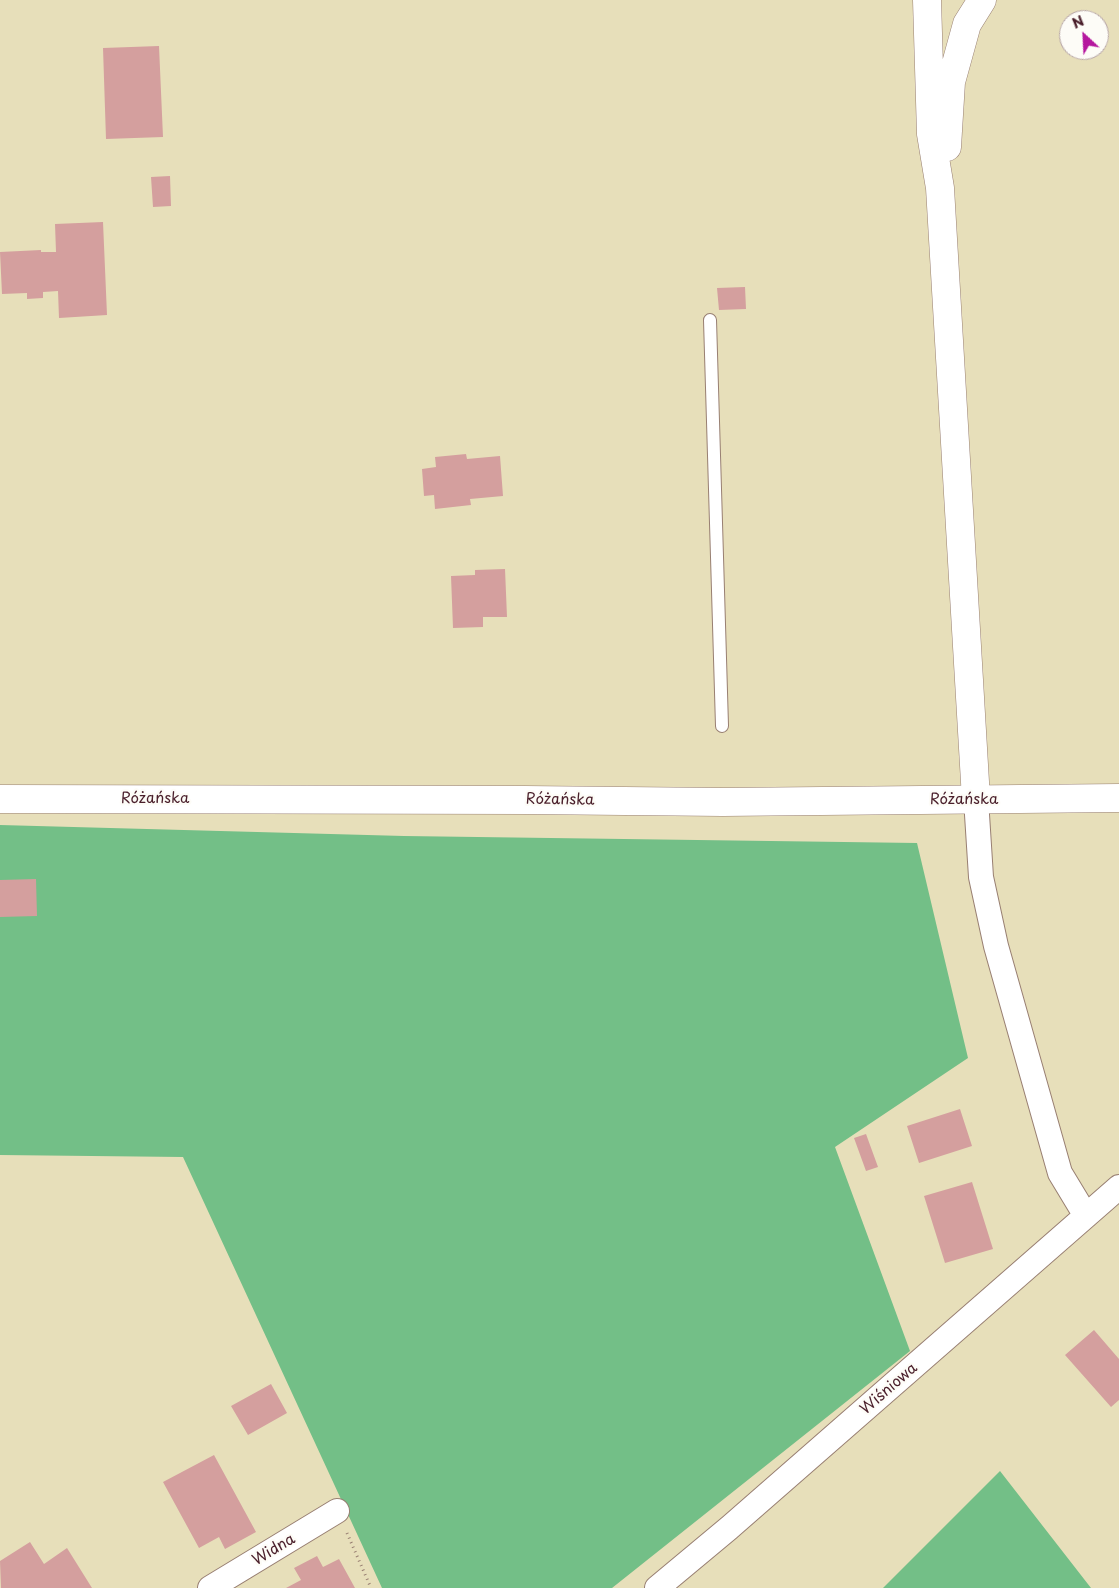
<!DOCTYPE html>
<html>
<head>
<meta charset="utf-8">
<style>
  body { margin:0 }
  #map { position:relative; width:1119px; height:1588px; overflow:hidden; background:#e7dfba; font-family:"Playpen Sans",sans-serif }
  canvas { display:block }
  .north { position:absolute; left:1059px; top:10px; width:50px; height:50px; box-sizing:border-box; background:#fdfcf7; border:1px solid #b5a4a5; border-radius:50%; rotate:335deg; font-size:14px; font-weight:700; line-height:20px; text-align:center; color:#4a1f2b }
  .north::after { content:''; display:block; margin:auto; width:18px; height:22px; background:#b5179e; clip-path:polygon(50% 0,100% 100%,50% 72%,0 100%) }
</style>
</head>
<body>
<div id="map">
<canvas width="1119" height="1588"></canvas>
<div class="north">N</div>
</div>
<script>
const g = document.querySelector('canvas').getContext('2d');
g.lineJoin = 'round';
function fillPath(path, color) {
  g.fillStyle = color;
  g.fill(path, 'evenodd');
}
function poly(rows) {
  const path = new Path2D();
  for (const r of rows) {
    path.moveTo(r[0], r[1]);
    for (let i = 2; i < r.length; i += 2) path.lineTo(r[i], r[i + 1]);
  }
  return path;
}
function stroke(path, color, width, dash) {
  g.strokeStyle = color;
  g.lineWidth = width;
  g.lineCap = dash ? 'butt' : 'round';
  g.setLineDash(dash || []);
  g.stroke(path);
}
function label(font, color, halo, rows, align = 'center') {
  g.font = font + ' "Playpen Sans",sans-serif';
  g.lineWidth = 4.5;
  g.setLineDash([]);
  g.textBaseline = 'middle';
  g.strokeStyle = halo;
  g.fillStyle = color;
  for (const [text, x, y, turn = 0] of rows) {
    g.save();
    g.translate(x, y);
    g.rotate((+turn || 0) * Math.PI / 180);
    g.textAlign = isNaN(turn) ? turn : align;
    if (halo) g.strokeText(text, 0, 0);
    g.fillText(text, 0, 0);
    g.restore();
  }
}
fillPath(poly([
  [0,825,404,836,917,843,968,1058,835,1147,910,1351,612,1588,382,1588,183,1157,0,1155],
  [1000,1471,1091,1588,883,1588]
]), '#73bf87');
fillPath(poly([
  [159,46,163,137,106,139,103,48],
  [170,176,171,206,153,207,151,177],
  [103,222,107,315,59,318,58,291,43,292,43,298,27,299,27,293,2,294,0,252,41,250,41,252,56,252,55,224],
  [745,287,746,309,719,310,717,288],
  [466,454,467,459,500,456,503,496,470,499,471,505,435,509,434,495,424,496,422,469,436,467,435,457],
  [505,569,507,617,483,617,483,627,453,628,451,576,475,575,475,570],
  [36,879,37,916,0,917,0,880],
  [960,1109,972,1146,919,1163,907,1126],
  [866,1134,878,1167,866,1171,854,1138],
  [972,1182,993,1249,945,1263,924,1196],
  [1094,1330,1119,1359,1119,1400,1111,1407,1065,1355],
  [271,1384,287,1413,248,1435,231,1406],
  [214,1455,256,1532,225,1549,219,1537,199,1548,163,1482],
  [30,1542,44,1564,67,1548,92,1588,1,1588,0,1561],
  [317,1556,323,1567,339,1559,355,1588,286,1588,301,1580,294,1568]
]), '#d49f9e');
const lane = poly([
  [710,320,722,726]
]);
const street = poly([
  [976,799,981,877,996,946,1060,1173,1086,1216],
  [210,1588,337,1511],
  [657,1588,729,1528,1119,1187]
]);
const primary = poly([
  [0,799,525,800,723,802,1119,798]
]);
const highway = poly([
  [927,0,931,134,940,188,976,799],
  [947,147,951,82,967,24,982,0]
]);
stroke(lane, '#987f72', 14);
stroke(street, '#987f72', 26);
stroke(primary, '#987f72', 29);
stroke(highway, '#987f72', 29);
stroke(poly([
  [347,1533,371,1588]
]), '#987f72', 3, [1, 4]);
stroke(lane, '#fff', 12);
stroke(street, '#fff', 24);
stroke(primary, '#fff', 28);
stroke(highway, '#fff', 28);
label('15px', '#4a1f2b', '#fdfcf7', [
  ["Różańska",155,799],
  ["Różańska",560,800,1],
  ["Różańska",964,800],
  ["Wiśniowa",889,1389,-41],
  ["Widna",274,1550,-31]
]);
</script>
</body>
</html>
